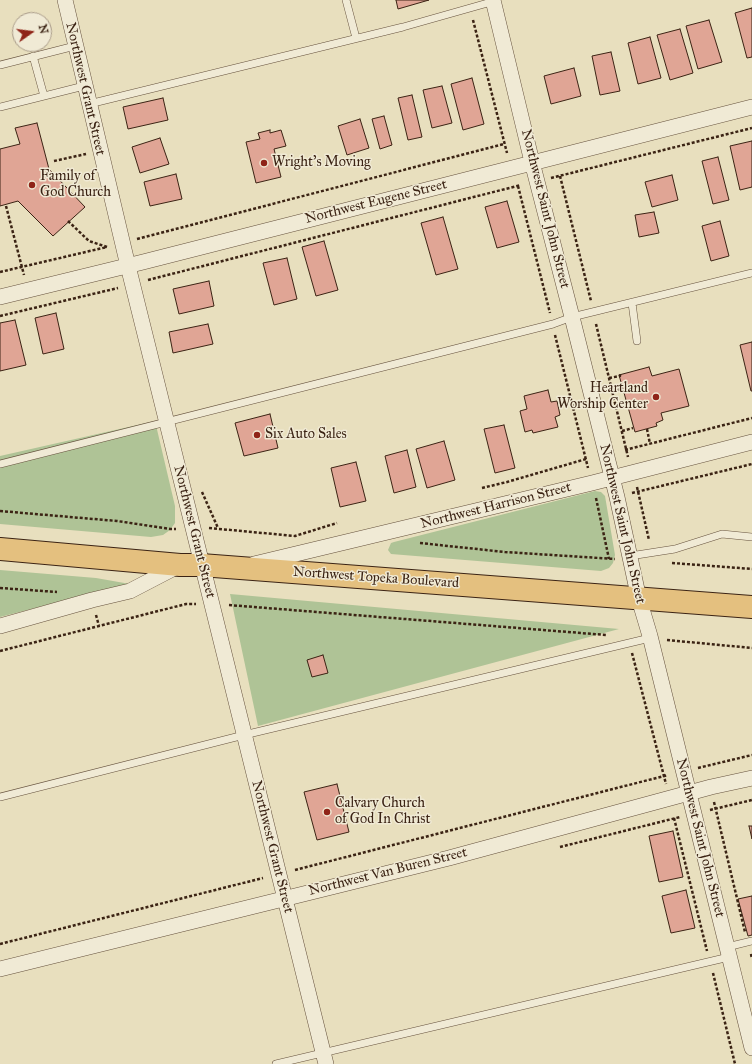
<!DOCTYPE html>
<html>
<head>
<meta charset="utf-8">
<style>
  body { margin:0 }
  #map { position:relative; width:752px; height:1064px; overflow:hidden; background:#e8dfbe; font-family:"IM FELL Great Primer",serif }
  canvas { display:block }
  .north { position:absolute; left:12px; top:12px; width:40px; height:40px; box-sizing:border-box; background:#f0ead5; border:1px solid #a89a88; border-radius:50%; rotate:76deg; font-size:11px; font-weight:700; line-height:16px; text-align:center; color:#3b2314 }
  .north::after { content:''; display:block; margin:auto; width:14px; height:18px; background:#8f2418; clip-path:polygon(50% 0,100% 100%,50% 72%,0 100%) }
</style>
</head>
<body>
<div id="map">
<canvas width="752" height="1064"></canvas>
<div class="north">N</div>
</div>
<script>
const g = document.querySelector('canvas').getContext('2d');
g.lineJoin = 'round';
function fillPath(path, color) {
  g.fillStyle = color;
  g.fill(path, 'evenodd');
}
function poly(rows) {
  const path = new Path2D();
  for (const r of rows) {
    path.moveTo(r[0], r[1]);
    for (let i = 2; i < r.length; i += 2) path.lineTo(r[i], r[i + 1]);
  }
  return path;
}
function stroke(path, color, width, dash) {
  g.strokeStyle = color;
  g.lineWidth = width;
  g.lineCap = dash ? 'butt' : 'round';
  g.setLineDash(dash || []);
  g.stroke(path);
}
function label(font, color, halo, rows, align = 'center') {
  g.font = font + ' "IM FELL Great Primer",serif';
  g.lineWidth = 3;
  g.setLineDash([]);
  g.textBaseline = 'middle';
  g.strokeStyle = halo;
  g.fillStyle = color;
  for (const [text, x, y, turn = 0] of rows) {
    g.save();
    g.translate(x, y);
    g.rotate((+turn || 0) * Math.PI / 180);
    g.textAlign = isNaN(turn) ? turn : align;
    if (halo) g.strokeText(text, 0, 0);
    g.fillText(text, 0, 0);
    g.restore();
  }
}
fillPath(poly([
  [155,421,175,506,175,523,170,530,163,535,151,537,0,524,0,456],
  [595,491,601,492,605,496,615,555,613,563,609,568,601,571,391,554,388,550,391,543,394,542],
  [0,570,96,578,130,584,0,617],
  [230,594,619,629,258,726]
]), '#afc396');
const building = poly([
  [396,0,429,0,398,9,396,0],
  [752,8,752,57,747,58,735,13,752,8],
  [709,20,722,62,698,69,686,26,709,20],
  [680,29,693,73,670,80,657,35,680,29],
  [650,37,661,78,638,84,628,43,650,37],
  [611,52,620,91,600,95,592,56,611,52],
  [574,68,581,96,551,104,544,76,574,68],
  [472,78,484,124,463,130,451,84,472,78],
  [442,86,452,123,432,128,423,90,442,86],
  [412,95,422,137,408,140,398,98,412,95],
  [163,98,168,120,128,129,123,107,163,98],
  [384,116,392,145,380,149,372,119,384,116],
  [360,119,369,148,347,155,338,126,360,119],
  [37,123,49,169,85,207,53,236,18,201,0,206,0,149,20,144,15,128,37,123],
  [270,130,270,133,281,130,286,146,274,149,281,177,256,183,246,142,260,139,258,133,270,130],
  [160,138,169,164,140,173,132,147,160,138],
  [752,141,752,187,740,190,730,146,752,141],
  [718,157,729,200,713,204,702,161,718,157],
  [176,174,182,199,150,206,144,182,176,174],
  [672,175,678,200,652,207,645,182,672,175],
  [507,201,519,242,497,248,485,207,507,201],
  [654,212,659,233,639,237,635,215,654,212],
  [443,217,458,269,436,275,421,223,443,217],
  [720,221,729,256,711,261,702,226,720,221],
  [324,241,338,290,316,296,302,247,324,241],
  [287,258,297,299,274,305,263,263,287,258],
  [209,281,214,306,179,314,173,289,209,281],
  [56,313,64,349,43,354,35,318,56,313],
  [15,320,26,365,0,371,0,323,15,320],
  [208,324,213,344,173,353,169,332,208,324],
  [752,342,752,391,751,391,740,345,752,342],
  [649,367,652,376,679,369,689,406,661,413,663,420,656,423,657,426,635,432,619,375,649,367],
  [548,390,551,402,557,401,560,415,555,417,558,427,533,433,532,430,525,432,520,411,527,409,524,396,548,390],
  [270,414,278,448,244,456,235,423,270,414],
  [504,425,515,468,495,473,484,429,504,425],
  [444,441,455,480,427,488,416,449,444,441],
  [407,450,416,487,394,493,385,456,407,450],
  [356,462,366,501,340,507,331,468,356,462],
  [323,655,328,673,312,677,307,660,323,655],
  [337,784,349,832,317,840,304,792,337,784],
  [749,826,752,826,752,839,749,826],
  [673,831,683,877,659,882,649,836,673,831],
  [686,890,695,928,671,933,662,896,686,890],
  [752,896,752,935,748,936,738,899,752,896]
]);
fillPath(building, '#e0a595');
stroke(building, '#3b2314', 1);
const lane = poly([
  [346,0,356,38],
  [33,56,44,96],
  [0,65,75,46],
  [89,104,403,27,495,1],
  [0,107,84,86],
  [632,303,637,341],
  [0,464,553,324,572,317,752,273],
  [630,556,675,549,722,534,752,537],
  [0,797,244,735,650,638],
  [727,947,752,941],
  [276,1064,729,957]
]);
const street = poly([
  [65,0,128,266,326,1064],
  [493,0,532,162,572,317,617,497,639,599,650,636,752,1048],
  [0,297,143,262,752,107],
  [254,564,592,483,752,442],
  [0,626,92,600,130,591,180,565],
  [0,969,449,858,711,787,752,778]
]);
const primary = poly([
  [0,549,180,565,201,565,752,607]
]);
stroke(lane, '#66523e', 8);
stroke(street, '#66523e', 16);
stroke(primary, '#3b2314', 24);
stroke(poly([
  [473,20,507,153],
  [54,161,86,154],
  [560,176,591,301],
  [551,178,752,128],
  [518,186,550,313],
  [6,206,24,275],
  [68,221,89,241,107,247],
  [137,239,504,144],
  [0,272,107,247],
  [148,280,521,185],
  [0,316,118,288],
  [596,324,628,457],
  [555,335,588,468],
  [609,378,620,376,620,374],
  [613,392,623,388],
  [647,429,650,444],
  [622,431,633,428],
  [625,450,752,418],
  [637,487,649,540],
  [482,488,507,482,586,459],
  [202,492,218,528],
  [632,493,752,464],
  [596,498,609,559],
  [0,511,117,521,170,529,176,529],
  [209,528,295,536,337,523],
  [420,543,505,552,615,559],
  [672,563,752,569],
  [0,588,57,592],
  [229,605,606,635],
  [96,615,99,626],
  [667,640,752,648],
  [0,651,186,604,196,604],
  [632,653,666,784],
  [698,768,752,755],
  [714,802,745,932],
  [710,810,752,800],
  [674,818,707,951],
  [560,847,680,817],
  [295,870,668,775],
  [0,944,263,878],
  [751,954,752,959],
  [713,973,735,1064]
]), '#3b2314', 2.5, [3, 2]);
stroke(lane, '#f0ead5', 7);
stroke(street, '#f0ead5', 15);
stroke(primary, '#e4c07f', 22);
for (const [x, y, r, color] of [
  [264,163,4,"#8f2418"],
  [32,185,4,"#8f2418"],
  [656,397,4,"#8f2418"],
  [257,435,4,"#8f2418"],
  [327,812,4,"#8f2418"]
]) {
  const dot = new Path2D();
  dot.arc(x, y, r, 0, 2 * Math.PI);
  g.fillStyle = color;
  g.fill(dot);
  stroke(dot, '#f0ead5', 1.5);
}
label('14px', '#3b2314', '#f0ead5', [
  ["Northwest Grant Street",85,89,77],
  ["Northwest Eugene Street",376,202,-14],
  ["Northwest Saint John Street",545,209,76],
  ["Northwest Harrison Street",496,506,-14],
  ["Northwest Saint John Street",622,524,77],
  ["Northwest Grant Street",194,532,76],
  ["Northwest Topeka Boulevard",376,578,4],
  ["Northwest Saint John Street",700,838,76],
  ["Northwest Grant Street",272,847,76],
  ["Northwest Van Buren Street",388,872,-14]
]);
label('14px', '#3b2314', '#f0ead5', [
  ["Wright's Moving",272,163],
  ["Family of",40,177],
  ["God Church",40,193],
  ["Heartland",648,389,"right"],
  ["Worship Center",648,405,"right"],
  ["Six Auto Sales",265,435],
  ["Calvary Church",335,804],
  ["of God In Christ",335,820]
], 'left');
</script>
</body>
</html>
